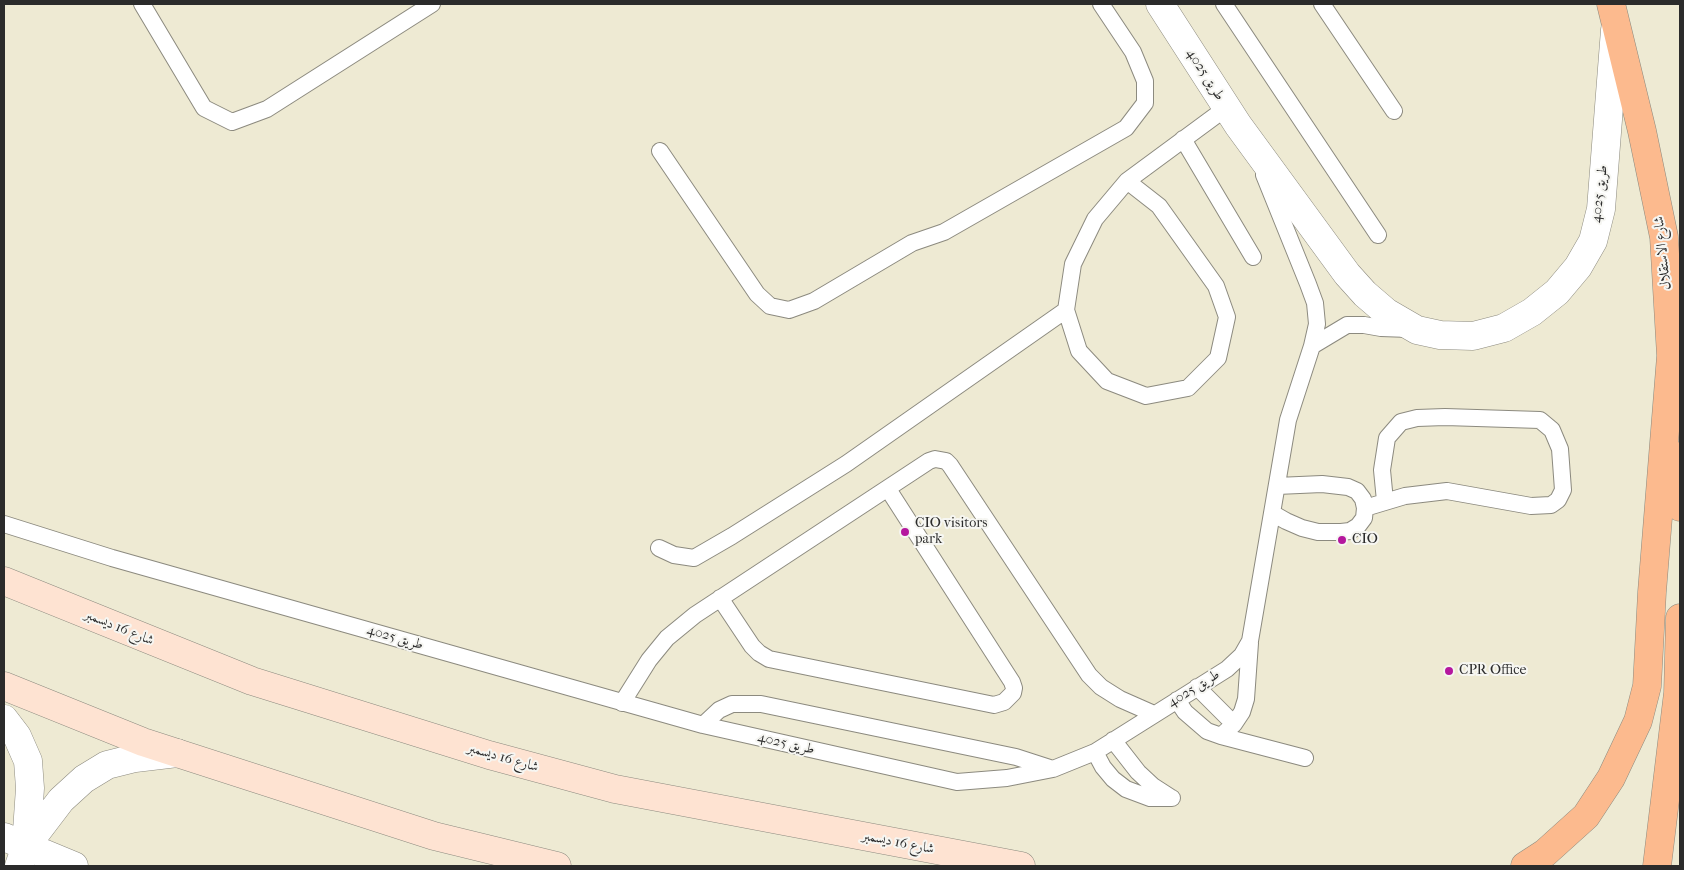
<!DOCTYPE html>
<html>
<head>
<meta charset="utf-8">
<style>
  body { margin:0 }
  #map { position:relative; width:1684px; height:870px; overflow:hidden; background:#eeead3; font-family:"IM FELL French Canon",serif }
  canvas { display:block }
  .frame { position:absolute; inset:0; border:5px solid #2b2b2b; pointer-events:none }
</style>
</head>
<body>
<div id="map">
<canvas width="1684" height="870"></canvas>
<div class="frame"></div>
</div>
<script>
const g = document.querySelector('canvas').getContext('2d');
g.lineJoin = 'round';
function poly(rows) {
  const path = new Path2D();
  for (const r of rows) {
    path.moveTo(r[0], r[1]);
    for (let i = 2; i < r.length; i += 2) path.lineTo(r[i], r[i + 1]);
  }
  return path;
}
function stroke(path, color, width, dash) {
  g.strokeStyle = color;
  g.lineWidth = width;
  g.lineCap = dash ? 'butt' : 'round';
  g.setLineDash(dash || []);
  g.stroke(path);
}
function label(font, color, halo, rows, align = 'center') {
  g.font = font + ' "IM FELL French Canon",Amiri,serif';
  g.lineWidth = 4;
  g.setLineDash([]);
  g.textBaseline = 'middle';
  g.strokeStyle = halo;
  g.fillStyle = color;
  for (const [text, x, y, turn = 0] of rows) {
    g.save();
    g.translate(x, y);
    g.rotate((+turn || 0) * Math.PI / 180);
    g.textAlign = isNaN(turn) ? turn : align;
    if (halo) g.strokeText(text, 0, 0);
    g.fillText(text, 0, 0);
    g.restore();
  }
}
const lane = poly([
  [142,4,204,108,232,122,267,109,432,4],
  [1224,4,1378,235],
  [1322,4,1394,111],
  [1183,139,1253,257],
  [660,151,757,294,770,306,789,310,814,301,912,243,944,232,1126,128,1145,103,1145,81,1133,52,1101,4],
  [1127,181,1159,206,1216,286,1227,317,1218,358,1188,388,1146,396,1107,381,1079,351,1066,310,1073,264,1095,219,1127,181,1226,108],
  [1312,346,1347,325,1364,325,1381,328,1409,329],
  [1365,508,1405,496,1447,491,1531,506,1551,505,1558,500,1563,490,1560,449,1552,430,1540,420,1445,417,1417,418,1401,422,1387,438,1382,470,1385,501],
  [1272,513,1286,521,1302,528,1318,532,1341,532,1350,531,1358,526,1364,518,1365,508,1363,499,1357,491,1348,487,1322,484,1277,486],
  [4,524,112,558,703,725,957,782,1007,778,1053,769,1095,752,1227,669,1242,655,1250,641,1288,420,1312,346,1317,324,1315,303,1308,284,1264,175],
  [659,548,674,555,694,558,732,536,846,464,1066,310],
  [720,598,752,646,759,653,769,659,994,705,1004,702,1013,693,1014,688,1012,682,888,489],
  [1197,687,1234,724],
  [1177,700,1185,712,1207,731,1221,736,1305,758],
  [622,703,649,660,667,638,695,615,929,461,935,459,946,461,950,465,1089,675,1101,687,1120,699,1154,714],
  [703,725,719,710,732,704,761,704,1016,757,1050,768],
  [1221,736,1234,724,1242,712,1246,699,1250,643],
  [1113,740,1138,772,1153,786,1170,797],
  [1095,752,1103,767,1113,779,1126,789,1150,798,1172,798]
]);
const street = poly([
  [1160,4,1238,125,1347,274,1365,294,1386,312,1417,330,1440,335,1473,336,1504,328,1532,312,1557,292,1578,267,1593,241,1601,209,1615,30],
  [4,719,17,736,28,761,30,788,26,846,19,866],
  [4,837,74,866],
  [26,846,61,800,84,779,107,765,135,758,177,753]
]);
const secondary = poly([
  [4,581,252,681,489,755,615,789,1021,866],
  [4,686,143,742,177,753,434,836,557,866]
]);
const primary = poly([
  [1611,4,1642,131,1664,237,1672,373],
  [1677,456,1680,507],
  [1525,866,1545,853,1586,816,1611,778,1638,721,1647,686,1652,592,1671,356],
  [1657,866,1678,693,1680,618]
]);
stroke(lane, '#8c8a7f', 18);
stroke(street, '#8c8a7f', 29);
stroke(secondary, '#8c8a7f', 29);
stroke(primary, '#8c8a7f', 29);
stroke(lane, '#fff', 16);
stroke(street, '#fff', 28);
stroke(secondary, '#fee3d2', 28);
stroke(primary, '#fcba8e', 28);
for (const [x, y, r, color] of [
  [905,532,5,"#b5179e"],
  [1342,540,5,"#b5179e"],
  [1449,671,5,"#b5179e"]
]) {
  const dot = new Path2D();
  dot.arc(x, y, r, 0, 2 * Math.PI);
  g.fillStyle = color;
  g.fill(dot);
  stroke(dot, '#f6f6f2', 2);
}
label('14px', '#2b2b2b', '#f6f6f2', [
  ["طريق 4025",1205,75,57],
  ["طريق 4025",1600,194,-83],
  ["شارع الاستقلال",1663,253,-96],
  ["شارع 16 ديسمبر",119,628,22],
  ["طريق 4025",395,638,16],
  ["طريق 4025",1194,689,-32],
  ["طريق 4025",786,744,13],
  ["شارع 16 ديسمبر",503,758,16],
  ["شارع 16 ديسمبر",898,843,11]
]);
label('14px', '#2b2b2b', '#f6f6f2', [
  ["CIO visitors",915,524],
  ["park",915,540],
  ["CIO",1352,540],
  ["CPR Office",1459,671]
], 'left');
</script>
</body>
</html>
